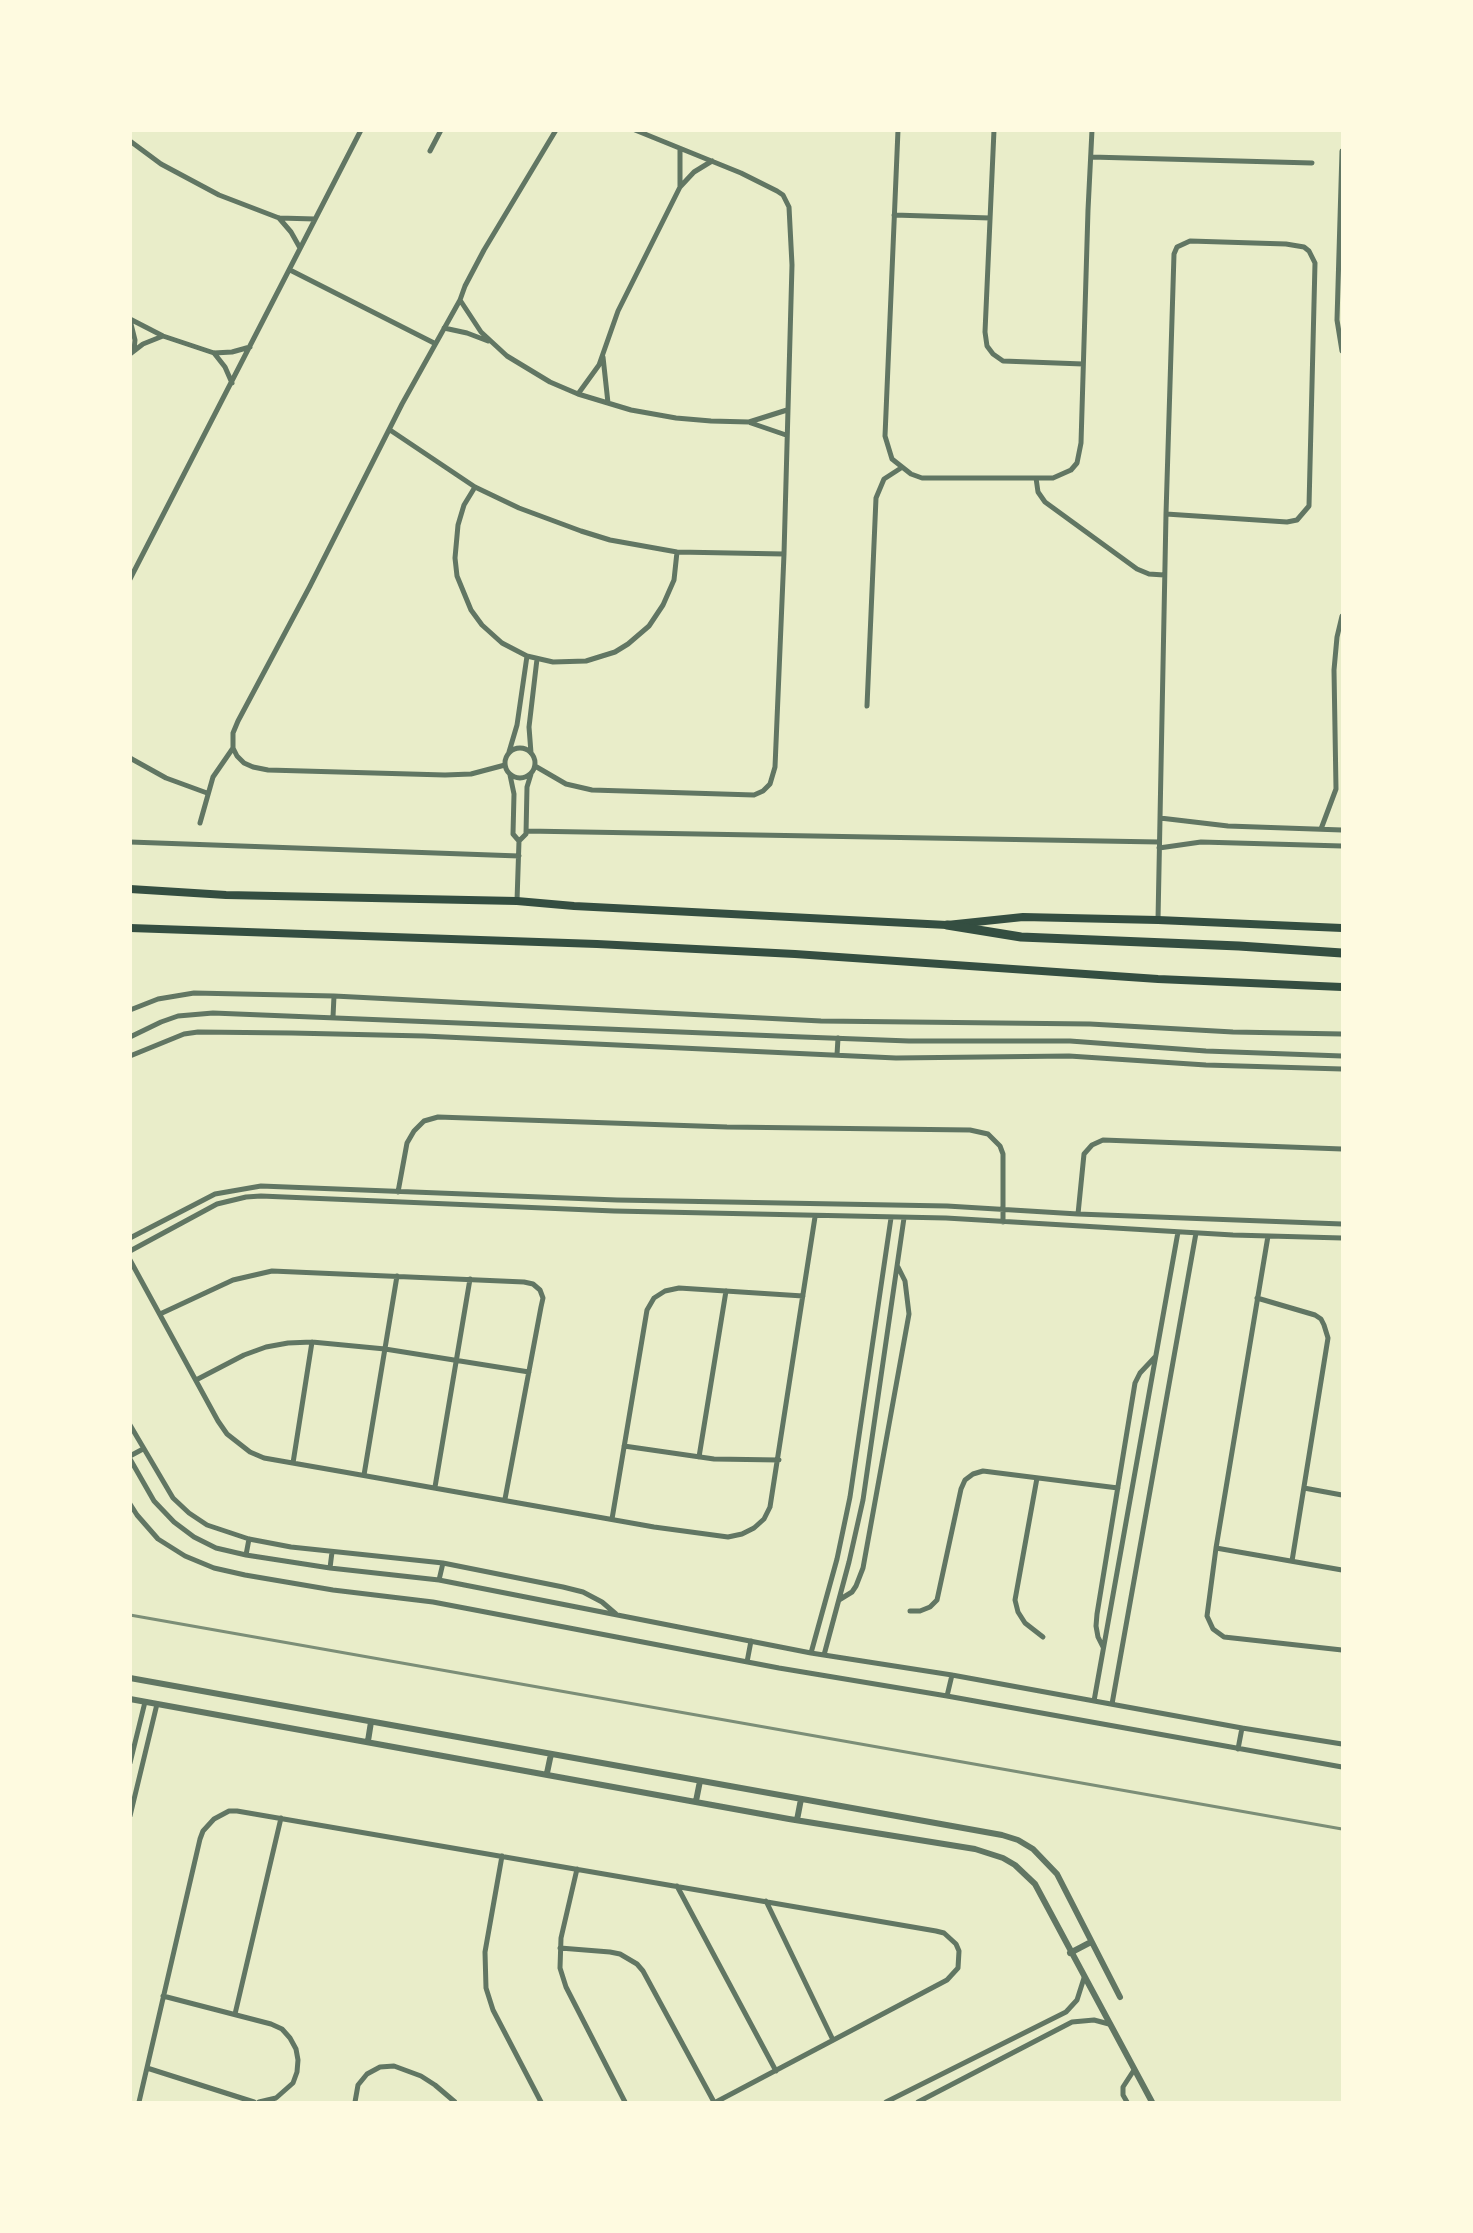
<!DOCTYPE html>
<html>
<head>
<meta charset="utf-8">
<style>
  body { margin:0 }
  #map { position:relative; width:1473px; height:2233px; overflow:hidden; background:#e9edc9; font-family:Barlow,sans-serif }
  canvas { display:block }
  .frame { position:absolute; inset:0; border:132px solid #fefae0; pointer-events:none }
</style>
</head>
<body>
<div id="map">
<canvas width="1473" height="2233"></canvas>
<div class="frame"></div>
</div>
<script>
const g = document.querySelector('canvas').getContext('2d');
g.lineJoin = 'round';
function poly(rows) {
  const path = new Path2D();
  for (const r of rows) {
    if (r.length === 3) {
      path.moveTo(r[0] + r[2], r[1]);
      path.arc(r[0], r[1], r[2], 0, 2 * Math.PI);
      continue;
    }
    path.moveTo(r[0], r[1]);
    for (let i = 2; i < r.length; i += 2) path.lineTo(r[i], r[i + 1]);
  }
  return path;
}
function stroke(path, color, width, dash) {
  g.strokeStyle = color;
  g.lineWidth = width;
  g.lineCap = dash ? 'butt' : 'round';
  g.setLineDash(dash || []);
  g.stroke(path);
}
stroke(poly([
  [898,130,885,436,892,459,911,474,922,478,1053,478,1071,470,1077,463,1081,443,1088,210,1092,130],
  [994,130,985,332,987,346,993,354,1003,361,1083,364],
  [130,141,161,164,219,195,279,218,315,219],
  [680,149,680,186],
  [430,151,441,130],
  [1342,151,1337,320,1342,351],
  [1091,157,1312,163],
  [894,215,990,218],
  [279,218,291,232,300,248],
  [290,270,434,343],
  [460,300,481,332,507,356,550,382,578,394,631,410,676,418,711,421,749,422,787,410],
  [130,319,163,336,214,353,232,352,250,347],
  [130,320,135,340,134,350],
  [444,328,467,333,488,341],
  [214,353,225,367,232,383],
  [130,354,143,344,163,336],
  [603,357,608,403],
  [578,394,599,365,618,311,680,187,694,172,712,161],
  [751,423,786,435],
  [390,430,475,487,519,508,581,531,610,540,677,552,784,554],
  [1036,478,1038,492,1045,502,1137,569,1149,574,1164,575],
  [475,487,464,505,458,525,455,558,457,576,471,610,482,625,502,643,527,656,553,662,586,661,615,652,628,644,649,626,663,605,674,580,677,552],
  [130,579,361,130],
  [867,706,876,498,884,479,901,468],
  [520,763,15],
  [509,752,517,725,527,656],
  [531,753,529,727,537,659],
  [130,758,166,778,207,793],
  [505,765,471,774,445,775,268,770,253,767,244,763,237,756,233,748,233,733,238,721,310,586,402,404,460,300,465,286,484,250,556,130],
  [535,766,566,784,592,790,754,795,763,791,770,784,775,767,784,554,792,265,789,207,783,195,777,191,741,173,635,130],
  [510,775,514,794,513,834,519,841,517,901],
  [1160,818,1228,826,1342,830],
  [200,823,213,777,233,748],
  [1321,829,1336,789,1334,670,1337,637,1342,616],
  [526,831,1159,842],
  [519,841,526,834,527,787,531,774],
  [130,842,519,856],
  [1159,848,1201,842,1342,846],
  [1158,920,1166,514,1287,522,1297,520,1309,506,1315,263,1309,251,1304,247,1286,244,1190,241,1177,247,1174,254,1166,514],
  [130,1010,158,999,194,993,334,996,821,1021,1090,1024,1233,1032,1342,1034],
  [333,1017,334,996],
  [130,1037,161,1022,178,1016,213,1013,803,1037,909,1041,1070,1041,1206,1051,1342,1056],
  [837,1055,838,1038],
  [130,1056,184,1034,198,1032,292,1033,424,1036,896,1058,1069,1056,1206,1065,1342,1069],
  [398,1192,407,1143,414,1131,424,1121,438,1117,727,1127,970,1130,988,1134,1000,1146,1003,1154,1003,1222],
  [1078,1214,1084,1154,1092,1145,1103,1140,1342,1149],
  [1268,1236,1216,1548,1207,1616,1213,1629,1224,1637,1342,1650],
  [130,1238,215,1194,261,1186,617,1200,947,1206,1078,1214,1342,1224],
  [130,1251,217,1204,246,1197,261,1196,614,1211,946,1218,1233,1235,1342,1238],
  [130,1260,218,1421,227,1434,250,1452,264,1458,344,1472,654,1527,728,1537,742,1534,754,1528,764,1519,770,1507,815,1217],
  [1257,1298,1315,1315,1321,1319,1324,1325,1328,1338,1292,1561],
  [160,1314,233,1280,272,1271,524,1282,533,1284,540,1290,543,1298,541,1307,505,1499],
  [196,1380,244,1355,266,1347,288,1343,312,1342,385,1349,529,1372],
  [130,1425,173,1498,189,1513,207,1525,249,1539,291,1547,443,1563,563,1587,583,1592,602,1602,616,1614],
  [624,1446,714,1459,779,1460],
  [130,1456,143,1449],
  [699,1457,726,1291],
  [130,1459,154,1501,174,1522,194,1537,216,1548,246,1555,330,1568,439,1580,811,1653,952,1675,1242,1728,1342,1744],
  [293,1463,312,1342],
  [364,1475,397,1276],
  [1037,1478,1015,1600,1018,1612,1025,1623,1043,1637],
  [435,1487,470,1279],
  [1304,1488,1342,1495],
  [130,1504,137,1515,158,1539,185,1556,214,1568,245,1575,333,1590,433,1602,779,1668,947,1696,1342,1767],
  [612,1519,647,1310,654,1298,665,1291,679,1288,803,1296],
  [1216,1548,1342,1570],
  [246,1555,249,1539],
  [330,1568,332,1552],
  [439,1580,443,1563],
  [839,1600,852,1592,856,1586,863,1568,909,1314,905,1281,898,1267],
  [910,1611,920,1611,930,1607,937,1600,961,1489,965,1480,973,1474,983,1471,1118,1488],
  [1103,1647,1098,1637,1096,1626,1097,1614,1135,1383,1140,1373,1155,1357],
  [811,1653,837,1559,850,1497,891,1218],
  [824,1655,849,1562,863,1500,904,1218],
  [747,1662,751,1641],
  [947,1696,952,1675],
  [1094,1701,1178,1232],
  [1112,1704,1196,1233],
  [1238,1749,1242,1728],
  [130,1763,145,1702],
  [130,1816,157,1704],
  [502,1856,485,1952,486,1988,493,2010,541,2102],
  [577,1869,561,1938,560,1968,566,1987,625,2102],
  [677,1886,776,2071],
  [766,1901,833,2040],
  [560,1948,610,1952,620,1954,637,1964,643,1971,714,2102],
  [163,1996,271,2024,282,2029,290,2038,296,2049,298,2060,297,2072,293,2083,276,2098,259,2102],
  [235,2014,281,1818],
  [147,2068,254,2102],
  [139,2102,200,1839,203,1831,214,1819,229,1811,237,1811,936,1931,944,1933,956,1944,959,1951,958,1968,947,1980,716,2102],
  [355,2102,358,2085,367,2074,380,2067,394,2066,421,2076,435,2085,455,2102],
  [886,2102,1066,2012,1077,2000,1084,1978],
  [918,2102,1072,2022,1094,2020,1109,2024],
  [1127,2102,1123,2095,1123,2087,1134,2070]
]), '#617663', 5);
stroke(poly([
  [130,1678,1002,1835,1018,1840,1033,1849,1057,1874,1120,1997],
  [130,1699,789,1819,975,1849,1003,1858,1015,1865,1035,1884,1152,2102],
  [368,1741,371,1722],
  [547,1773,551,1754],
  [696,1801,700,1781],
  [797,1820,801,1799],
  [1070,1953,1091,1942]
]), '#617663', 6);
stroke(poly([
  [130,889,226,895,517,901,574,906,947,925,1023,917,1158,920,1342,928],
  [130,928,597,944,795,954,1158,979,1342,987]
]), '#344e41', 8);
stroke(poly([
  [947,925,1021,937,1239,946,1342,953]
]), '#344e41', 9);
stroke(poly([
  [130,1615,1342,1829]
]), '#7c8e77', 3);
</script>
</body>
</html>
